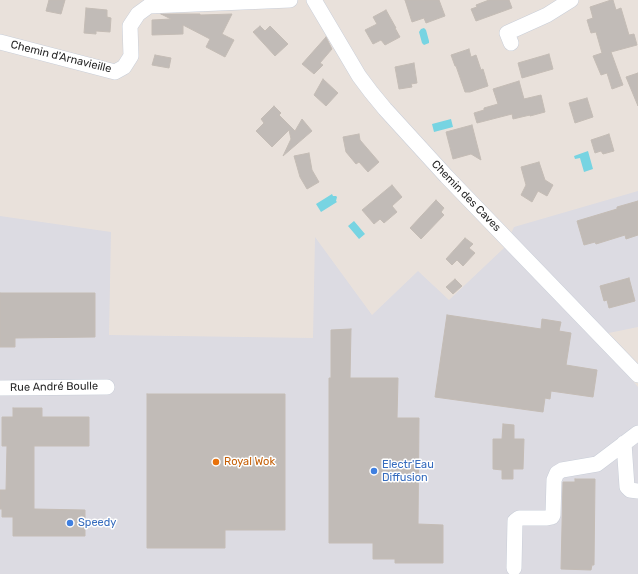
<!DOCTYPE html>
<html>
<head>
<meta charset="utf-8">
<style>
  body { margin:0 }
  canvas { display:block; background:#e9e1db }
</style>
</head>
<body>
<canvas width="638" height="574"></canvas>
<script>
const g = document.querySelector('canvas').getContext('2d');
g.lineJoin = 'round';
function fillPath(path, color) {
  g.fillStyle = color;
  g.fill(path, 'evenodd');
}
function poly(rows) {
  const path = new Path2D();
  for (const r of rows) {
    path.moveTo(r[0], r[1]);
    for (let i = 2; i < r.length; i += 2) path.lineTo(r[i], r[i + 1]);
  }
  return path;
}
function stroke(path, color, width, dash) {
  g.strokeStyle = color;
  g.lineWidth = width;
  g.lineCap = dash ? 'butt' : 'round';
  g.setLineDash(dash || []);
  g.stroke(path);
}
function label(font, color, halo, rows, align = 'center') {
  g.font = font + ' Rubik,sans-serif';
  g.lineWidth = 3;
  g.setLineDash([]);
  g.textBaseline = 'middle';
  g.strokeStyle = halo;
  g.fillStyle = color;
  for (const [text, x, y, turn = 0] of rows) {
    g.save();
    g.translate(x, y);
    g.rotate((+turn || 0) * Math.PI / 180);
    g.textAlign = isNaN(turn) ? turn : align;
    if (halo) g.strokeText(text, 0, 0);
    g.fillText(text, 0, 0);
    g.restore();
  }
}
fillPath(poly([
  [638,191,638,327,594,336,638,387,638,574,0,574,0,216,111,232,109,335,313,338,315,237,372,315,418,271,449,300,504,248,514,227]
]), '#dcdbe2');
fillPath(poly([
  [424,28,426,30,429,41,429,43,424,45,422,43,419,32,421,29],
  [451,119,453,127,434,132,432,124],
  [588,151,593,169,584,172,580,158,575,159,574,156],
  [332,194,333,196,336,196,337,197,336,201,337,202,321,212,316,204],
  [354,221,365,234,359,239,348,226]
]), '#77d4e2');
const building = poly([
  [49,0,65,0,61,14,46,11,49,0],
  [405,0,439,0,445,16,426,23,424,18,412,22,405,0],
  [489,0,509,0,512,8,476,21,471,9,477,7,476,5,489,0],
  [611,0,613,0,616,10,621,8,629,35,634,34,637,45,611,52,623,85,612,89,607,73,601,75,593,56,602,53,596,32,591,33,587,20,593,18,590,7,611,0],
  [86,8,107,10,107,17,111,18,110,32,96,31,96,34,84,33,86,8],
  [386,10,396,28,395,28,400,37,385,45,381,40,373,44,365,30,377,24,373,17,386,10],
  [161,14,200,14,200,15,232,14,222,34,234,40,225,57,206,47,210,39,183,25,183,34,152,35,152,20,171,19,161,14],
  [260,26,265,31,270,26,288,44,275,56,253,32,260,26],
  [326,37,332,49,320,63,323,65,314,74,302,64,326,37],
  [469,49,471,57,476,55,481,70,483,69,488,86,470,92,465,92,456,66,455,66,451,55,469,49],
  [549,54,553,69,522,78,518,63,549,54],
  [155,55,171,58,169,68,152,65,155,55],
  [414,63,417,83,411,84,412,87,399,89,395,67,414,63],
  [638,73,638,106,626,77,638,73],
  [323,79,338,93,326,106,314,95,323,79],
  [519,81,524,99,541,95,545,112,530,116,530,115,513,119,512,114,477,123,474,113,484,110,484,108,498,104,493,89,519,81],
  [587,98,593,117,575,123,569,103,587,98],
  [274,106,281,113,279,115,295,131,302,119,312,131,283,156,291,139,289,130,272,147,256,131,264,123,261,119,274,106],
  [472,125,481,160,471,154,453,159,446,132,472,125],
  [359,134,360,140,379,162,368,172,359,162,356,164,346,152,343,137,359,134],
  [609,134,614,151,603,154,601,151,595,153,591,140,609,134],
  [309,153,312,170,319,182,307,189,300,177,294,156,309,153],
  [539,162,545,180,553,185,547,196,538,191,532,202,521,195,526,185,521,167,539,162],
  [392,185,402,197,392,206,397,212,384,223,380,219,374,224,362,210,392,185],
  [436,200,444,208,441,212,444,215,421,239,410,228,436,200],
  [638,201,638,235,626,239,625,235,596,244,595,242,584,245,577,221,617,209,617,207,638,201],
  [465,238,473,244,469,248,475,253,463,266,457,260,452,265,446,259,465,238],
  [629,278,635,301,609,308,607,300,604,301,600,286,629,278],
  [455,279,462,286,453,294,446,287,455,279],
  [0,293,95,293,95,337,15,338,15,347,0,347,0,293],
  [447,315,541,329,542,319,561,322,559,331,571,333,566,365,597,370,593,397,551,391,550,399,545,398,543,412,435,397,447,315],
  [351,329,350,378,398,378,397,418,419,418,418,524,443,525,443,563,395,563,395,559,373,559,373,543,329,543,329,378,331,378,331,330,351,329],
  [147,394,285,394,285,530,225,530,225,548,147,548,147,394],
  [13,408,42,408,42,417,89,417,89,446,34,446,34,509,85,510,85,536,13,536,13,517,2,517,2,509,0,509,0,490,6,490,7,446,2,446,2,417,13,417,13,408],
  [503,424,514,425,514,439,524,439,523,469,513,469,513,479,502,479,502,470,493,469,493,439,502,439,503,424],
  [575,479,595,479,594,565,592,565,591,570,561,569,563,482,575,482,575,479]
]);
fillPath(building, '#c1bbb7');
stroke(building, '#c4bcb5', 1);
const minor = poly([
  [314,0,359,76,371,92,385,109,447,177,638,375],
  [0,42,115,72,124,67,131,56,130,26,138,14,149,6,290,0],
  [511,43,507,33,547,15,571,0],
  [0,388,107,387],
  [624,443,627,487,630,490,638,491],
  [514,568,515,521,519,518,547,518,552,517,553,515,554,480,557,473,562,470,597,464,638,433]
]);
stroke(minor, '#c9ced8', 16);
stroke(minor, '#fff', 15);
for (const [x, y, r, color] of [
  [216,462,4,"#e8710a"],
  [374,471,4,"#3f7fe0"],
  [70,523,4,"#3f7fe0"]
]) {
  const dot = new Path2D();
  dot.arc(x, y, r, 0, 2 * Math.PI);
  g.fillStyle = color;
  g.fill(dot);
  stroke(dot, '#fff', 1.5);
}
label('11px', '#282828', '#fff', [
  ["Chemin d'Arnavieille",61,57,14],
  ["Chemin des Caves",466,196,46],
  ["Rue André Boulle",54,387,-1]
]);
label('11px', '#c56008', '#fff', [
  ["Royal Wok",224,462]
], 'left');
label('11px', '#366cbe', '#fff', [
  ["Electr'Eau",382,465],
  ["Diffusion",382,478],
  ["Speedy",78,523]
], 'left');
</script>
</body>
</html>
